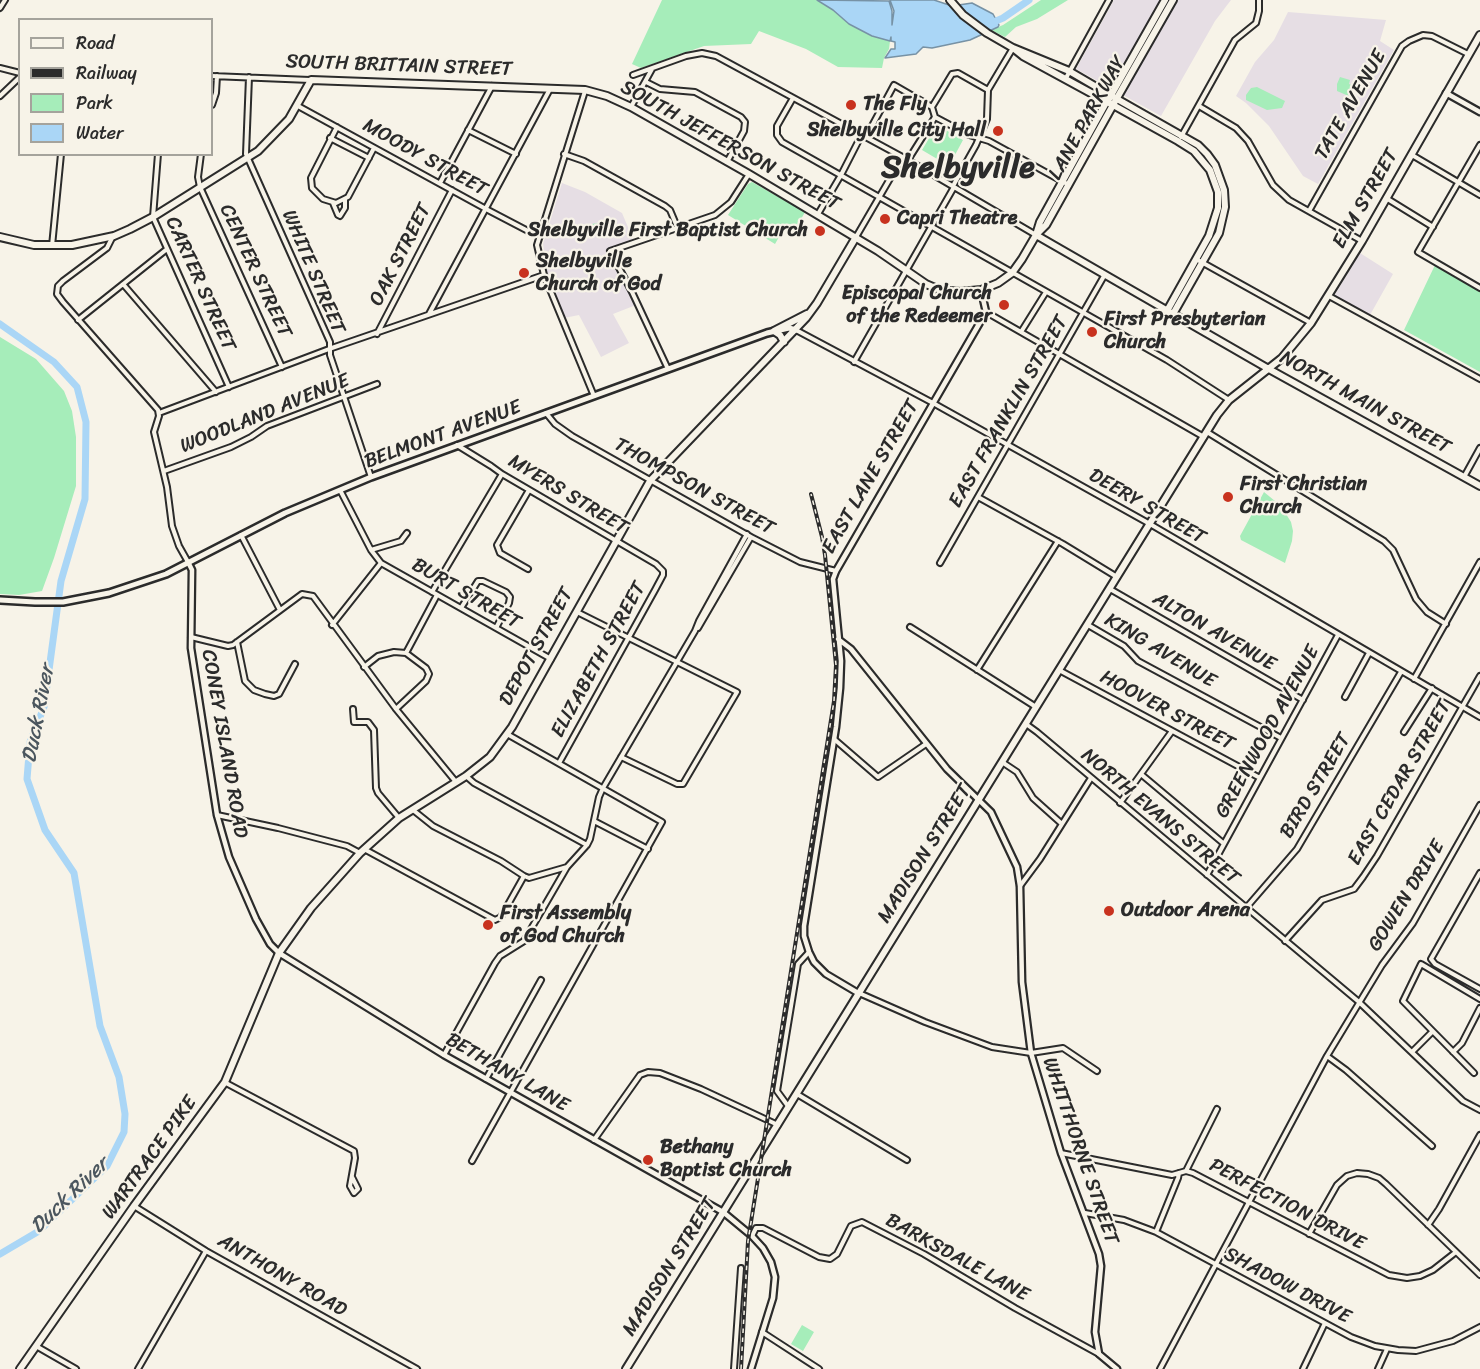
<!DOCTYPE html>
<html>
<head>
<meta charset="utf-8">
<style>
  body { margin:0 }
  #map { position:relative; width:1480px; height:1369px; overflow:hidden; background:#f7f3e8; font-family:Sriracha,sans-serif }
  canvas { display:block }
  .legend { position:absolute; left:18px; top:18px; width:195px; height:138px; box-sizing:border-box; background:#f7f3e8; border:2px solid #a5a39c; margin:0; padding:8px 10px; list-style:none; font-size:18px; color:#2b2b2b }
  .legend li { display:flex; align-items:center; gap:12px; height:30px }
  .legend b { width:30px; border:2px solid #a5a39c }
</style>
</head>
<body>
<div id="map">
<canvas width="1480" height="1369"></canvas>
<ul class="legend">
<li><b style="height:8px;background:#f7f3e8"></b>Road</li>
<li><b style="height:8px;background:#2b2b2b"></b>Railway</li>
<li><b style="height:16px;background:#a6edba"></b>Park</li>
<li><b style="height:16px;background:#aad6f6"></b>Water</li>
</ul>
</div>
<script>
const g = document.querySelector('canvas').getContext('2d');
g.lineJoin = 'round';
function fillPath(path, color) {
  g.fillStyle = color;
  g.fill(path, 'evenodd');
}
function poly(rows) {
  const path = new Path2D();
  for (const r of rows) {
    path.moveTo(r[0], r[1]);
    for (let i = 2; i < r.length; i += 2) path.lineTo(r[i], r[i + 1]);
  }
  return path;
}
function stroke(path, color, width, dash) {
  g.strokeStyle = color;
  g.lineWidth = width;
  g.lineCap = dash ? 'butt' : 'round';
  g.setLineDash(dash || []);
  g.stroke(path);
}
function label(font, color, halo, rows, align = 'center') {
  g.font = font + ' Sriracha,sans-serif';
  g.lineWidth = 4.5;
  g.setLineDash([]);
  g.textBaseline = 'middle';
  g.strokeStyle = halo;
  g.fillStyle = color;
  for (const [text, x, y, turn = 0] of rows) {
    g.save();
    g.translate(x, y);
    g.rotate((+turn || 0) * Math.PI / 180);
    g.textAlign = isNaN(turn) ? turn : align;
    if (halo) g.strokeText(text, 0, 0);
    g.fillText(text, 0, 0);
    g.restore();
  }
}
fillPath(poly([
  [1114,0,1231,0,1215,21,1161,116,1076,69],
  [1288,12,1386,20,1380,41,1394,50,1318,184,1303,176,1269,126,1246,103,1236,96,1255,62,1274,40],
  [562,183,585,192,622,213,633,239,607,254,636,305,613,314,629,343,601,357,579,315,564,318,547,272,543,244],
  [1360,253,1393,274,1370,315,1334,296]
]), '#e6dee4');
fillPath(poly([
  [662,0,817,0,833,10,849,24,872,36,890,41,889,49,884,58,882,68,838,67,806,49,759,31,751,44,704,46,641,68,632,64],
  [1041,0,1068,0,1037,19,1016,27,1005,37,991,30,1003,25],
  [1340,77,1350,80,1349,84,1357,87,1351,97,1337,91,1337,84],
  [1257,87,1285,101,1282,108,1267,110,1246,100,1246,95,1251,88],
  [937,125,963,140,949,166,922,150],
  [752,182,805,212,795,230,788,226,782,238,779,237,775,244,728,215,748,184],
  [605,220,614,223,613,229,607,236,590,229,592,224,598,223],
  [1435,265,1480,291,1480,372,1404,330],
  [0,337,36,359,64,391,72,411,76,437,76,486,54,558,42,591,19,595,0,594],
  [1264,492,1281,506,1291,522,1293,531,1292,541,1285,563,1241,540,1240,536],
  [802,1325,814,1332,803,1351,791,1344]
]), '#a6edba');
const water = poly([
  [817,0,889,1,892,11,892,25,894,11,890,0,934,0,952,6,972,3,993,14,999,25,998,27,970,40,932,48,923,47,916,54,885,58,891,49,895,49,895,42,891,41,891,37,890,41,872,36,849,24,833,10,817,0]
]);
fillPath(water, '#aad6f6');
stroke(water, '#7792a5', 1.5);
stroke(poly([
  [989,24,1003,18,1029,0],
  [0,324,54,362,77,387,86,422,85,499,61,581,44,707,30,742,27,779,45,830,74,873,100,1026,119,1077,125,1114,124,1132,107,1166,39,1231,0,1254]
]), '#aad6f6', 7);
const minor = poly([
  [0,8,5,0],
  [0,68,20,73],
  [633,75,686,56,702,53,716,56,908,160,1036,235],
  [212,76,310,80],
  [249,77,246,154,330,342,330,355,371,477],
  [1066,78,1109,0],
  [646,82,660,89,695,92,741,117,745,122,744,131,727,162],
  [585,91,537,245,544,275,594,396],
  [0,96,20,77],
  [793,98,777,126,777,135,782,142,1167,360,1229,400],
  [212,105,216,93,217,76],
  [298,106,486,209,530,232,539,235],
  [1199,106,1236,128,1248,141,1273,185,1289,200,1362,241],
  [631,107,652,69],
  [935,117,969,135,989,141,1069,185],
  [935,117,932,107,952,74,958,73,988,90],
  [337,127,311,178,312,188,323,199,336,203,348,197,374,148],
  [468,130,516,154],
  [866,137,894,85,932,107],
  [1181,137,1235,40,1256,23,1259,11,1259,0],
  [330,138,369,158],
  [1480,145,1418,252,1480,288],
  [158,154,153,217,229,387],
  [201,154,198,177,200,187,282,367],
  [564,154,584,161,665,206,670,210,678,229],
  [1412,155,1480,195],
  [908,160,935,117],
  [440,183,492,86],
  [953,186,976,145,987,119,988,90,1013,48],
  [1386,198,1433,227],
  [333,203,338,215,340,216,345,208,345,200],
  [1309,211,1402,46,1409,41,1423,35,1432,36,1468,54],
  [818,214,841,175,861,136],
  [113,236,107,248,63,281,58,286,57,294,63,302,158,410,159,416,154,432,167,487,172,526,179,546,188,562],
  [856,237,902,158],
  [52,246,61,154],
  [1196,259,1311,323],
  [123,284,216,392],
  [1329,296,1480,379],
  [986,312,1204,437],
  [429,314,550,89],
  [78,320,167,249],
  [796,330,933,403,1150,524,1480,717],
  [1021,332,1046,292],
  [377,334,452,190],
  [854,362,954,187],
  [668,369,632,292,610,251,715,215,731,202,749,174],
  [159,413,329,349,544,275],
  [546,413,555,424,572,436,751,537,800,562,836,571],
  [1207,432,1384,541,1393,550,1416,599,1427,612,1446,624],
  [457,445,491,466,502,474,656,564,663,571,663,575,655,590,559,763],
  [164,471,231,447,251,437,267,426,377,384],
  [1464,477,1480,448],
  [340,490,371,550,381,563,551,659],
  [978,497,1063,544,1117,577],
  [241,535,280,610],
  [371,550,401,541,407,533],
  [940,563,1104,276],
  [528,569,500,553,497,545,529,490],
  [1110,589,1303,700],
  [432,592,502,474],
  [461,608,478,581,483,581,506,592,510,597,509,603,496,628],
  [577,612,737,692,683,784,677,784,621,757],
  [332,625,381,563],
  [1088,625,1124,646,1138,661,1281,738],
  [910,627,1036,707],
  [698,628,751,537],
  [191,637,228,646,233,645,302,594,313,596,396,709,456,782],
  [237,642,245,681,254,690,265,694,274,696,279,694,295,664],
  [406,653,437,595],
  [364,667,378,656,394,652,406,653,426,668,429,674,426,681,396,709],
  [977,670,1058,541],
  [1059,670,1260,778],
  [1414,679,1480,562],
  [1345,697,1369,653],
  [353,709,354,722,368,722,374,730,376,788,378,793,399,818],
  [1026,724,1037,732,1359,1002,1463,1101,1480,1110],
  [1404,732,1432,688],
  [834,739,878,777,926,744],
  [1002,762,1017,772,1033,798,1062,824],
  [1142,775,1223,843],
  [466,776,474,783,587,845],
  [1120,803,1172,731],
  [413,810,433,826,501,861,524,876,529,878,567,867],
  [217,815,278,828,347,846,360,853],
  [594,821,648,849],
  [364,849,495,920,501,917,524,876],
  [1480,873,1431,959,1435,964,1480,989],
  [1207,875,1338,635],
  [1020,886,1040,859,1091,778],
  [1246,908,1297,849,1401,672],
  [1285,941,1322,900,1354,889,1363,877,1377,856,1480,676],
  [859,993,925,1022,992,1047,1031,1053,1063,1048,1097,1071],
  [1412,1052,1432,1032],
  [1453,1052,1462,1043,1480,1008],
  [444,1055,495,963,500,956,524,941,567,867,587,845,590,839,599,797,603,788,695,631,699,621,747,534],
  [1327,1056,1346,1070,1432,1146],
  [1474,1073,1403,1001,1421,964,1480,999],
  [486,1079,541,980],
  [226,1083,354,1151,355,1158,350,1186,354,1193,358,1189,352,1177],
  [797,1094,907,1160],
  [788,1106,777,1091,798,964,809,952],
  [594,1140,640,1075,648,1072,660,1073,701,1089,778,1125],
  [1061,1153,1172,1175,1186,1171,1193,1173,1389,1275,1407,1278,1420,1276,1433,1270,1456,1252],
  [472,1161,662,822,507,734],
  [1186,1171,1217,1109],
  [134,1206,206,1251,417,1369],
  [1085,1213,1124,1220,1156,1232,1351,1337,1375,1346,1398,1350,1416,1351,1453,1341,1480,1327],
  [1428,1225,1439,1209,1480,1135],
  [1156,1232,1178,1178,1179,1173],
  [1309,1234,1337,1185,1347,1176,1357,1173,1368,1174,1379,1178,1386,1184,1480,1275],
  [752,1236,756,1228,763,1228,819,1257,830,1259,837,1254,851,1226,862,1222,924,1254,1015,1308,1099,1354],
  [762,1332,819,1369],
  [36,1346,76,1369],
  [138,1369,206,1251],
  [734,1369,741,1268],
  [1160,1369,1327,1056,1382,965,1413,923,1480,805],
  [1303,1369,1325,1323],
  [1378,1369,1387,1349]
]);
const tertiary = poly([
  [1446,93,1480,112],
  [188,562,192,570,191,648,217,815,229,857,256,919,270,944,279,953,444,1055,723,1212,752,1236,763,1248,771,1262,775,1277,773,1298,751,1369],
  [838,639,851,649,947,769,991,812,1017,867,1020,886,1022,982,1031,1053,1061,1153,1099,1254,1101,1266,1095,1332,1099,1354,1117,1369],
  [858,993,826,974,814,962,809,952,804,936,804,926,836,727,840,688,841,661,833,579,836,571,986,312,981,290]
]);
const secondary = poly([
  [0,600,35,602,63,602,109,593,166,574,285,513,371,477,767,333,789,328,796,330]
]);
const primary = poly([
  [1117,99,1198,145,1207,154,1215,165,1224,190,1225,207,1219,233,1173,314],
  [1036,235,1267,368,1480,486],
  [1036,235,1046,225,1113,105,1178,141,1194,151,1210,170,1218,192,1218,208,1209,236,1167,311],
  [0,237,34,245,72,245,114,236,130,229,153,217,258,151,289,119,311,80,585,90,607,96,631,107,749,174,878,251,926,284,940,290,960,292,981,290,998,283,1012,273,1022,259,1036,235,1040,222,1107,101],
  [784,342,780,335,774,331,807,314],
  [20,1369,134,1206,225,1082,279,953,311,908,360,853,399,818,466,776,490,757,512,727,650,481,806,318,817,303,856,237],
  [626,1369,1217,415,1229,400,1282,358,1311,323,1362,241,1480,35]
]);
const trunk = poly([
  [950,0,963,15,987,33,1013,48,1069,71,1117,99],
  [1013,48,1023,56,1113,105,1173,0],
  [1109,99,1165,0]
]);
stroke(minor, '#2b2b2b', 8);
stroke(tertiary, '#2b2b2b', 9);
stroke(secondary, '#2b2b2b', 10);
stroke(primary, '#2b2b2b', 10);
stroke(trunk, '#2b2b2b', 10);
stroke(minor, '#f7f3e8', 4);
stroke(tertiary, '#f7f3e8', 4.5);
stroke(secondary, '#f7f3e8', 5);
stroke(primary, '#f7f3e8', 6);
stroke(trunk, '#f7f3e8', 6);
const rail = poly([
  [741,1369,748,1241,834,701,836,665,825,555,822,537,811,494]
]);
stroke(rail, '#2b2b2b', 4);
stroke(rail, '#f7f3e8', 1.5, [4.5]);
for (const [x, y, r, color] of [
  [851,105,6,"#c8321e"],
  [998,131,6,"#c8321e"],
  [885,219,6,"#c8321e"],
  [820,231,6,"#c8321e"],
  [524,273,6,"#c8321e"],
  [1004,305,6,"#c8321e"],
  [1092,332,6,"#c8321e"],
  [1228,497,6,"#c8321e"],
  [1109,911,6,"#c8321e"],
  [488,925,6,"#c8321e"],
  [648,1160,6,"#c8321e"]
]) {
  const dot = new Path2D();
  dot.arc(x, y, r, 0, 2 * Math.PI);
  g.fillStyle = color;
  g.fill(dot);
  stroke(dot, '#f7f3e8', 2);
}
label('20px', '#2b2b2b', '#f7f3e8', [
  ["SOUTH BRITTAIN STREET",399,66,2],
  ["TATE AVENUE",1351,105,-60],
  ["LANE PARKWAY",1088,118,-61],
  ["SOUTH JEFFERSON STREET",730,146,29],
  ["MOODY STREET",425,158,29],
  ["ELM STREET",1366,199,-60],
  ["OAK STREET",401,255,-63],
  ["CENTER STREET",255,271,65],
  ["WHITE STREET",313,272,67],
  ["CARTER STREET",200,284,66],
  ["NORTH MAIN STREET",1365,403,29],
  ["EAST FRANKLIN STREET",1009,412,-60],
  ["WOODLAND AVENUE",265,414,-22],
  ["BELMONT AVENUE",443,435,-20],
  ["EAST LANE STREET",871,477,-60],
  ["THOMPSON STREET",694,487,29],
  ["MYERS STREET",568,495,31],
  ["DEERY STREET",1147,507,30],
  ["BURT STREET",466,594,30],
  ["ALTON AVENUE",1214,632,30],
  ["DEPOT STREET",537,647,-61],
  ["KING AVENUE",1160,651,31],
  ["ELIZABETH STREET",599,660,-61],
  ["HOOVER STREET",1167,711,28],
  ["GREENWOOD AVENUE",1268,732,-61],
  ["CONEY ISLAND ROAD",224,744,80],
  ["EAST CEDAR STREET",1400,783,-60],
  ["BIRD STREET",1316,786,-59],
  ["NORTH EVANS STREET",1160,817,40],
  ["MADISON STREET",925,854,-58],
  ["GOWEN DRIVE",1407,896,-58],
  ["BETHANY LANE",507,1073,30],
  ["WHITTHORNE STREET",1080,1151,71],
  ["WARTRACE PIKE",150,1158,-54],
  ["PERFECTION DRIVE",1287,1205,28],
  ["BARKSDALE LANE",957,1258,29],
  ["MADISON STREET",670,1267,-58],
  ["ANTHONY ROAD",282,1276,30],
  ["SHADOW DRIVE",1287,1286,28]
]);
label('bold 20px', '#2b2b2b', '#f7f3e8', [
  ["The Fly",863,105],
  ["Shelbyville City Hall",986,131,"right"],
  ["Capri Theatre",897,219],
  ["Shelbyville First Baptist Church",808,231,"right"],
  ["Shelbyville",536,262],
  ["Church of God",536,285],
  ["Episcopal Church",992,294,"right"],
  ["of the Redeemer",992,317,"right"],
  ["First Presbyterian",1104,320],
  ["Church",1104,343],
  ["First Christian",1240,485],
  ["Church",1240,508],
  ["Outdoor Arena",1121,911],
  ["First Assembly",500,914],
  ["of God Church",500,937],
  ["Bethany",660,1148],
  ["Baptist Church",660,1171]
], 'left');
label('italic 21px', '#4b565e', '#f7f3e8', [
  ["Duck River",39,714,-79],
  ["Duck River",70,1196,-44]
]);
label('bold 32px', '#2b2b2b', '#f7f3e8', [
  ["Shelbyville",958,169]
]);
</script>
</body>
</html>
